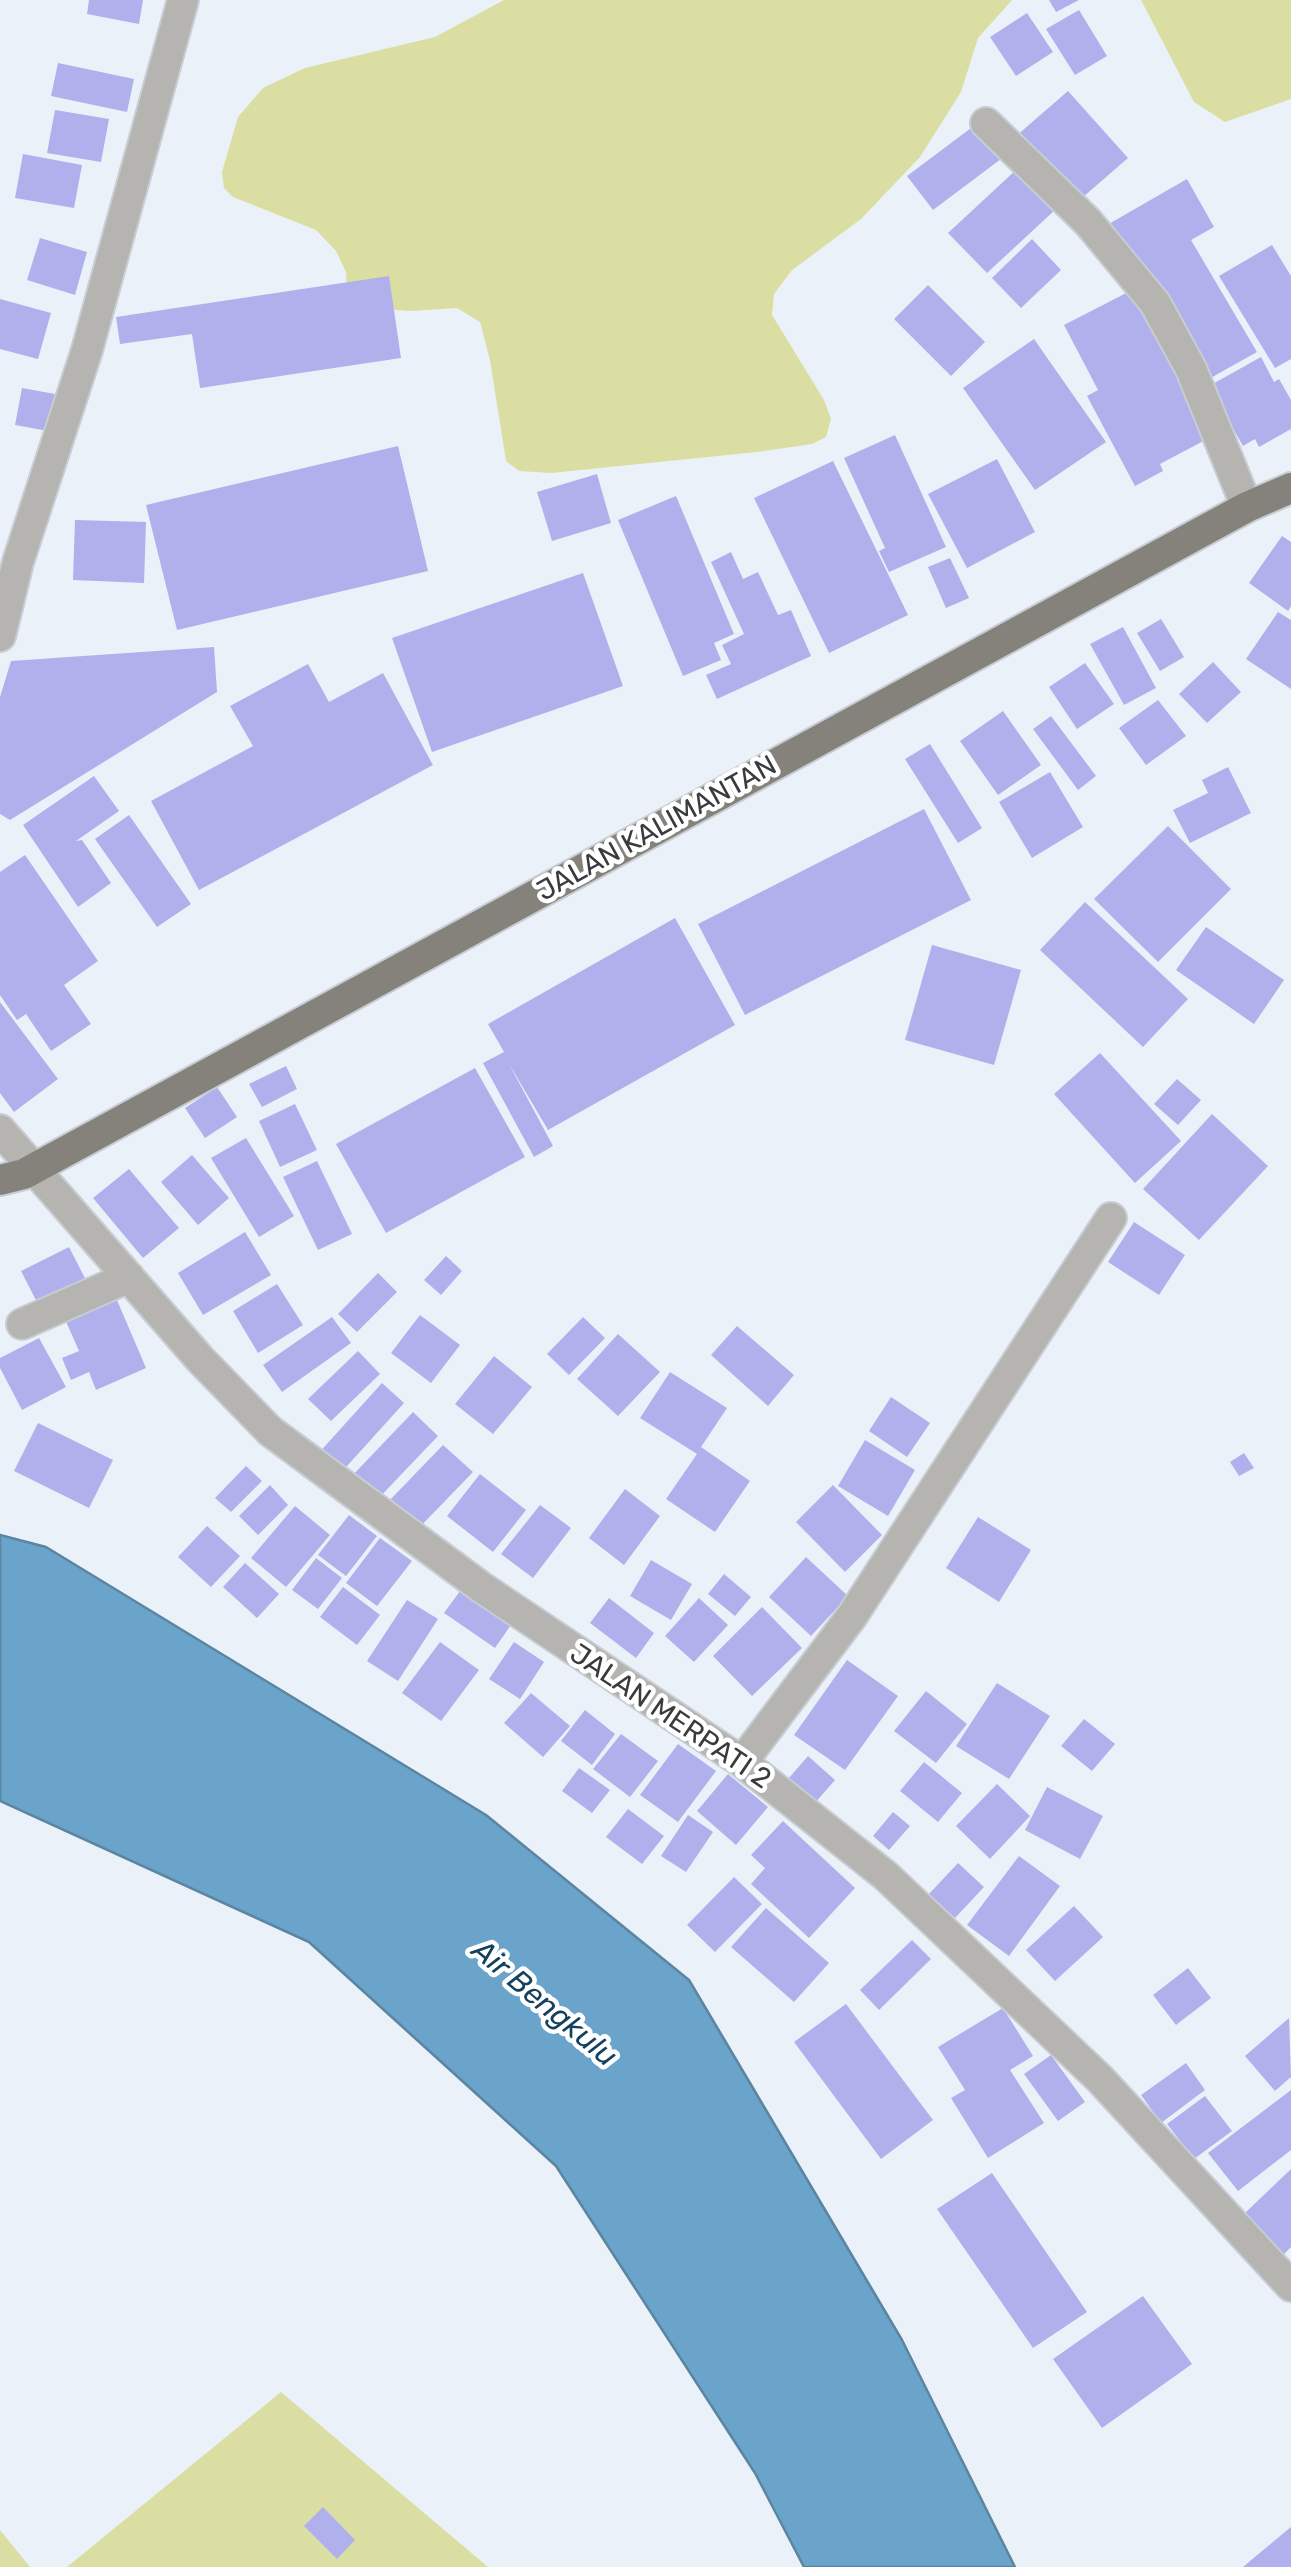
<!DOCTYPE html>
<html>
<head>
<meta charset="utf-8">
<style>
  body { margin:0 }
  canvas { display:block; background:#eaf1f8 }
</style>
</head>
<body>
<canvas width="1291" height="2567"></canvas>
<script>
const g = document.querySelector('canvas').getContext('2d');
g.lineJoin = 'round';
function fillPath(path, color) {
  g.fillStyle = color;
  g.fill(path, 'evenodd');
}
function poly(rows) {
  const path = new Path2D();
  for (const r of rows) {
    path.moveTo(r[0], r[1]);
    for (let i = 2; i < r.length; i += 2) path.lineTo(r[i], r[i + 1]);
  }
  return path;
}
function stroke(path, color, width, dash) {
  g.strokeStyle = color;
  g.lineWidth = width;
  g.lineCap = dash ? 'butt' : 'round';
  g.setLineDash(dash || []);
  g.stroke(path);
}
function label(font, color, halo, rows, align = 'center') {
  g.font = font + ' Rubik,sans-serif';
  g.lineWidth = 9;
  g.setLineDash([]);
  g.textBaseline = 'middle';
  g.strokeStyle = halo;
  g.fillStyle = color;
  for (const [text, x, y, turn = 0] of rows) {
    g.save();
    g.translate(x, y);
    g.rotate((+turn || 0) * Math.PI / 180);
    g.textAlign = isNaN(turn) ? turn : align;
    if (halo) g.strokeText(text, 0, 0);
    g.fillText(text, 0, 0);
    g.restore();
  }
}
fillPath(poly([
  [504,0,1012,0,978,38,961,92,920,157,861,219,792,270,774,294,772,315,824,400,831,419,826,437,812,444,757,452,551,473,519,471,506,461,490,360,480,322,457,308,410,311,370,308,347,293,346,272,336,251,316,230,233,197,224,188,222,172,238,117,263,88,305,68,435,37],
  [1141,0,1291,0,1291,99,1225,122,1194,102],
  [281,2392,488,2567,67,2567],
  [0,2530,30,2567,0,2567]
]), '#dbdea3');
const water = poly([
  [0,1535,46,1547,486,1815,689,1980,902,2340,1015,2567,804,2567,755,2473,556,2166,309,1942,0,1801,0,1535]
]);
fillPath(water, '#6aa4cb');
stroke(water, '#5b85a1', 2.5);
fillPath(poly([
  [89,0,143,0,139,24,87,14],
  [1049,0,1079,0,1056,12],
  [1079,10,1107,56,1075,75,1046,29],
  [1027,13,1053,52,1016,76,990,37],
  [58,63,134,79,127,112,51,96],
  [1068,91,1128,158,1075,204,1015,137],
  [55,110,109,119,101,162,47,153],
  [975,125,1001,159,933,210,907,176],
  [23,154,82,165,74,208,15,198],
  [1017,169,1056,209,987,273,948,233],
  [1187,179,1214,227,1191,240,1257,352,1207,380,1107,225],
  [40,238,87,252,75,295,27,280],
  [1032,239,1061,270,1021,308,992,278],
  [1272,245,1291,276,1291,359,1275,368,1219,276],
  [389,276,401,358,200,388,192,334,120,344,116,317],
  [928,285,985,342,951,376,894,319],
  [1134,289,1211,437,1160,464,1163,471,1135,486,1087,396,1098,390,1064,325],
  [0,299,51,313,38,359,0,349],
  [1034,339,1106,442,1035,490,963,388],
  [1261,357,1274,382,1279,379,1291,400,1291,429,1259,447,1255,439,1243,446,1209,386],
  [22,388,55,394,48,431,15,425],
  [895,435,946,547,889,572,879,551,885,548,844,458],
  [398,446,428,571,177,630,146,505],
  [997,459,1035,532,967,568,928,494],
  [833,461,908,615,829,653,754,498],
  [597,474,611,523,552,541,537,492],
  [676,496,734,634,714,643,721,660,683,676,618,520],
  [75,520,146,522,144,583,73,580],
  [1282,536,1291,542,1291,606,1288,611,1249,583],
  [731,552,743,579,758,572,778,615,791,610,811,656,717,699,706,675,731,664,722,645,744,634,711,562],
  [950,558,969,598,946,608,928,567],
  [583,573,623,686,432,752,392,638],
  [1278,612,1291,620,1291,689,1246,659],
  [1161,619,1184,657,1160,671,1137,633],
  [1123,627,1156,688,1124,705,1090,644],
  [214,647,217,692,10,820,0,814,0,697,11,661],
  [1213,662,1241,692,1207,723,1179,694],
  [1085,663,1114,704,1077,729,1049,687],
  [308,664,329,702,383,673,433,765,199,890,151,801,253,746,230,706],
  [1158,700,1186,736,1146,765,1119,728],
  [1003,711,1041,765,998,795,960,741],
  [1051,716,1096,776,1078,790,1033,729],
  [930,744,982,828,958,843,905,759],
  [1228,767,1251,813,1190,843,1173,810,1208,793,1202,780],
  [1050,772,1083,827,1032,858,999,802],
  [94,776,119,811,76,841,82,840,111,883,78,907,23,825],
  [924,809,971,900,745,1015,698,924],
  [129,815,191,904,157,927,95,839],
  [1168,826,1231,889,1158,962,1094,899],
  [25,855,98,961,64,985,91,1024,51,1051,26,1014,17,1020,0,995,0,872],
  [1085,902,1188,999,1143,1047,1040,950],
  [675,918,735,1025,548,1130,508,1062,553,1146,534,1157,483,1063,504,1052,488,1024],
  [1206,927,1284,980,1254,1024,1176,970],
  [932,945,1021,970,994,1065,905,1040],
  [0,1002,58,1079,14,1112,0,1093],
  [1100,1053,1181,1141,1135,1183,1054,1094],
  [286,1066,297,1089,262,1107,249,1084],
  [475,1068,525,1157,386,1233,336,1144],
  [1177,1079,1201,1100,1178,1125,1154,1104],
  [217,1087,237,1117,205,1138,185,1108],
  [295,1104,317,1150,280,1167,259,1121],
  [1212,1114,1268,1166,1199,1240,1143,1189],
  [246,1138,294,1216,259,1237,211,1158],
  [192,1155,229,1198,198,1225,161,1182],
  [317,1161,352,1234,318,1250,283,1177],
  [129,1169,179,1228,143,1258,93,1198],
  [1134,1222,1185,1255,1159,1295,1108,1262],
  [245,1232,271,1275,203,1315,178,1273],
  [69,1247,91,1290,43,1314,21,1271],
  [446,1256,462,1271,441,1295,424,1280],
  [378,1273,397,1292,357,1332,338,1314],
  [277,1284,303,1325,258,1353,233,1311],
  [111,1286,146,1368,96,1390,89,1372,71,1380,62,1358,79,1351,60,1308],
  [420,1315,460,1345,431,1383,391,1353],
  [332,1317,351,1343,282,1392,263,1365],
  [583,1317,605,1338,569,1375,547,1354],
  [737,1326,794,1375,768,1406,711,1355],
  [618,1334,660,1372,618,1416,577,1379],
  [39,1338,66,1387,22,1410,0,1368,0,1358],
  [358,1351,380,1374,331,1421,308,1399],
  [494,1356,532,1387,493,1434,455,1404],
  [670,1372,727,1408,701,1447,750,1481,715,1532,666,1499,697,1454,640,1418],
  [382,1383,404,1403,338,1476,316,1456],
  [891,1397,930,1423,907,1457,869,1431],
  [413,1412,438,1436,375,1502,350,1478],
  [38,1423,113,1460,89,1508,14,1471],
  [865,1440,915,1470,888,1516,838,1486],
  [443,1445,473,1472,416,1531,387,1503],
  [1244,1453,1254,1468,1239,1476,1230,1462],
  [246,1466,262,1481,231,1512,215,1498],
  [480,1474,526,1510,493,1552,447,1516],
  [270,1485,288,1505,258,1535,239,1516],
  [833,1485,882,1535,845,1572,796,1522],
  [625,1489,660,1516,624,1565,589,1538],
  [540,1505,571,1528,533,1578,501,1554],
  [295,1506,330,1535,286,1587,251,1558],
  [349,1515,377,1536,346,1576,318,1555],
  [978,1517,1031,1550,999,1602,946,1568],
  [207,1526,240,1556,211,1587,178,1557],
  [380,1538,412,1561,377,1606,346,1583],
  [806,1557,848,1596,811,1636,769,1597],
  [316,1558,342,1578,318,1609,292,1590],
  [651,1560,692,1584,671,1620,630,1596],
  [245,1563,279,1594,257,1618,223,1587],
  [724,1574,751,1597,735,1616,708,1594],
  [343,1587,380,1615,357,1645,320,1617],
  [463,1587,513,1622,495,1648,444,1613],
  [609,1598,654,1633,636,1658,590,1623],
  [699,1598,728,1625,694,1662,665,1636],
  [407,1600,438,1619,398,1681,367,1661],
  [762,1607,802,1648,752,1696,713,1656],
  [440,1642,479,1670,441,1721,402,1693],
  [514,1642,544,1662,520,1699,489,1679],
  [847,1660,898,1696,845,1770,794,1735],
  [997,1683,1050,1716,1009,1779,956,1746],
  [926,1691,967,1724,936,1763,894,1731],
  [531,1693,570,1726,543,1757,504,1723],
  [585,1710,615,1734,592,1765,561,1741],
  [1084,1719,1115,1744,1092,1771,1061,1746],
  [621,1734,658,1761,630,1797,593,1769],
  [678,1744,716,1771,678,1822,640,1795],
  [808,1756,835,1780,815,1803,788,1779],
  [924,1762,962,1793,938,1822,900,1791],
  [579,1768,610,1790,592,1813,562,1791],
  [728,1774,768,1807,736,1845,697,1811],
  [997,1784,1030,1816,990,1859,956,1826],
  [1047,1787,1103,1816,1080,1859,1025,1830],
  [628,1809,664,1836,642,1864,606,1837],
  [893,1812,910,1826,889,1850,873,1836],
  [688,1815,713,1832,686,1872,661,1856],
  [783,1821,855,1888,809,1938,751,1884,765,1868,751,1855],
  [1019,1856,1060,1886,1009,1956,967,1925],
  [958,1863,984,1887,955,1918,929,1894],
  [734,1877,762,1904,715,1952,687,1925],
  [1074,1906,1103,1937,1055,1981,1026,1950],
  [766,1908,829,1963,794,2002,731,1947],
  [912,1940,931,1959,879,2010,860,1990],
  [1188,1968,1211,1998,1176,2025,1153,1995],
  [846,2004,933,2120,881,2159,794,2042],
  [1003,2008,1033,2056,1010,2070,1044,2123,988,2158,951,2098,965,2090,938,2047],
  [1289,2018,1291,2077,1275,2091,1245,2056],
  [1051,2055,1085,2102,1058,2121,1024,2074],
  [1186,2063,1205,2090,1161,2123,1141,2095],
  [1291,2090,1291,2150,1238,2191,1208,2153],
  [1205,2096,1232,2131,1194,2159,1167,2124],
  [1291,2169,1291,2247,1284,2254,1245,2213],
  [992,2173,1087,2312,1033,2348,937,2209],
  [1143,2296,1192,2364,1102,2428,1053,2359],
  [323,2507,355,2540,337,2559,304,2526],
  [1291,2527,1291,2567,1243,2567,1256,2556]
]), '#b0b1ec');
const minor = poly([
  [986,123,1088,222,1155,303,1191,369,1247,507],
  [0,636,18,562,87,350,183,0],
  [0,1130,200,1359,270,1431,481,1587,742,1762,886,1876,1100,2079,1291,2286],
  [22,1324,129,1277],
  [742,1762,852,1616,1111,1218]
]);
const major = poly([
  [0,1180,24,1174,1247,507,1291,488]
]);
stroke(minor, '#c7cdd3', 34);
stroke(major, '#c7cdd3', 34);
stroke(minor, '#b6b4b1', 30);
stroke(major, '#85817b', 30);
label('28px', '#393c3e', '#fff', [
  ["JALAN KALIMANTAN",657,829,-29],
  ["JALAN MERPATI 2",670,1717,34]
]);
label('italic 30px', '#14425e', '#fff', [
  ["Air Bengkulu",544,2004,40]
]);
</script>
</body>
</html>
